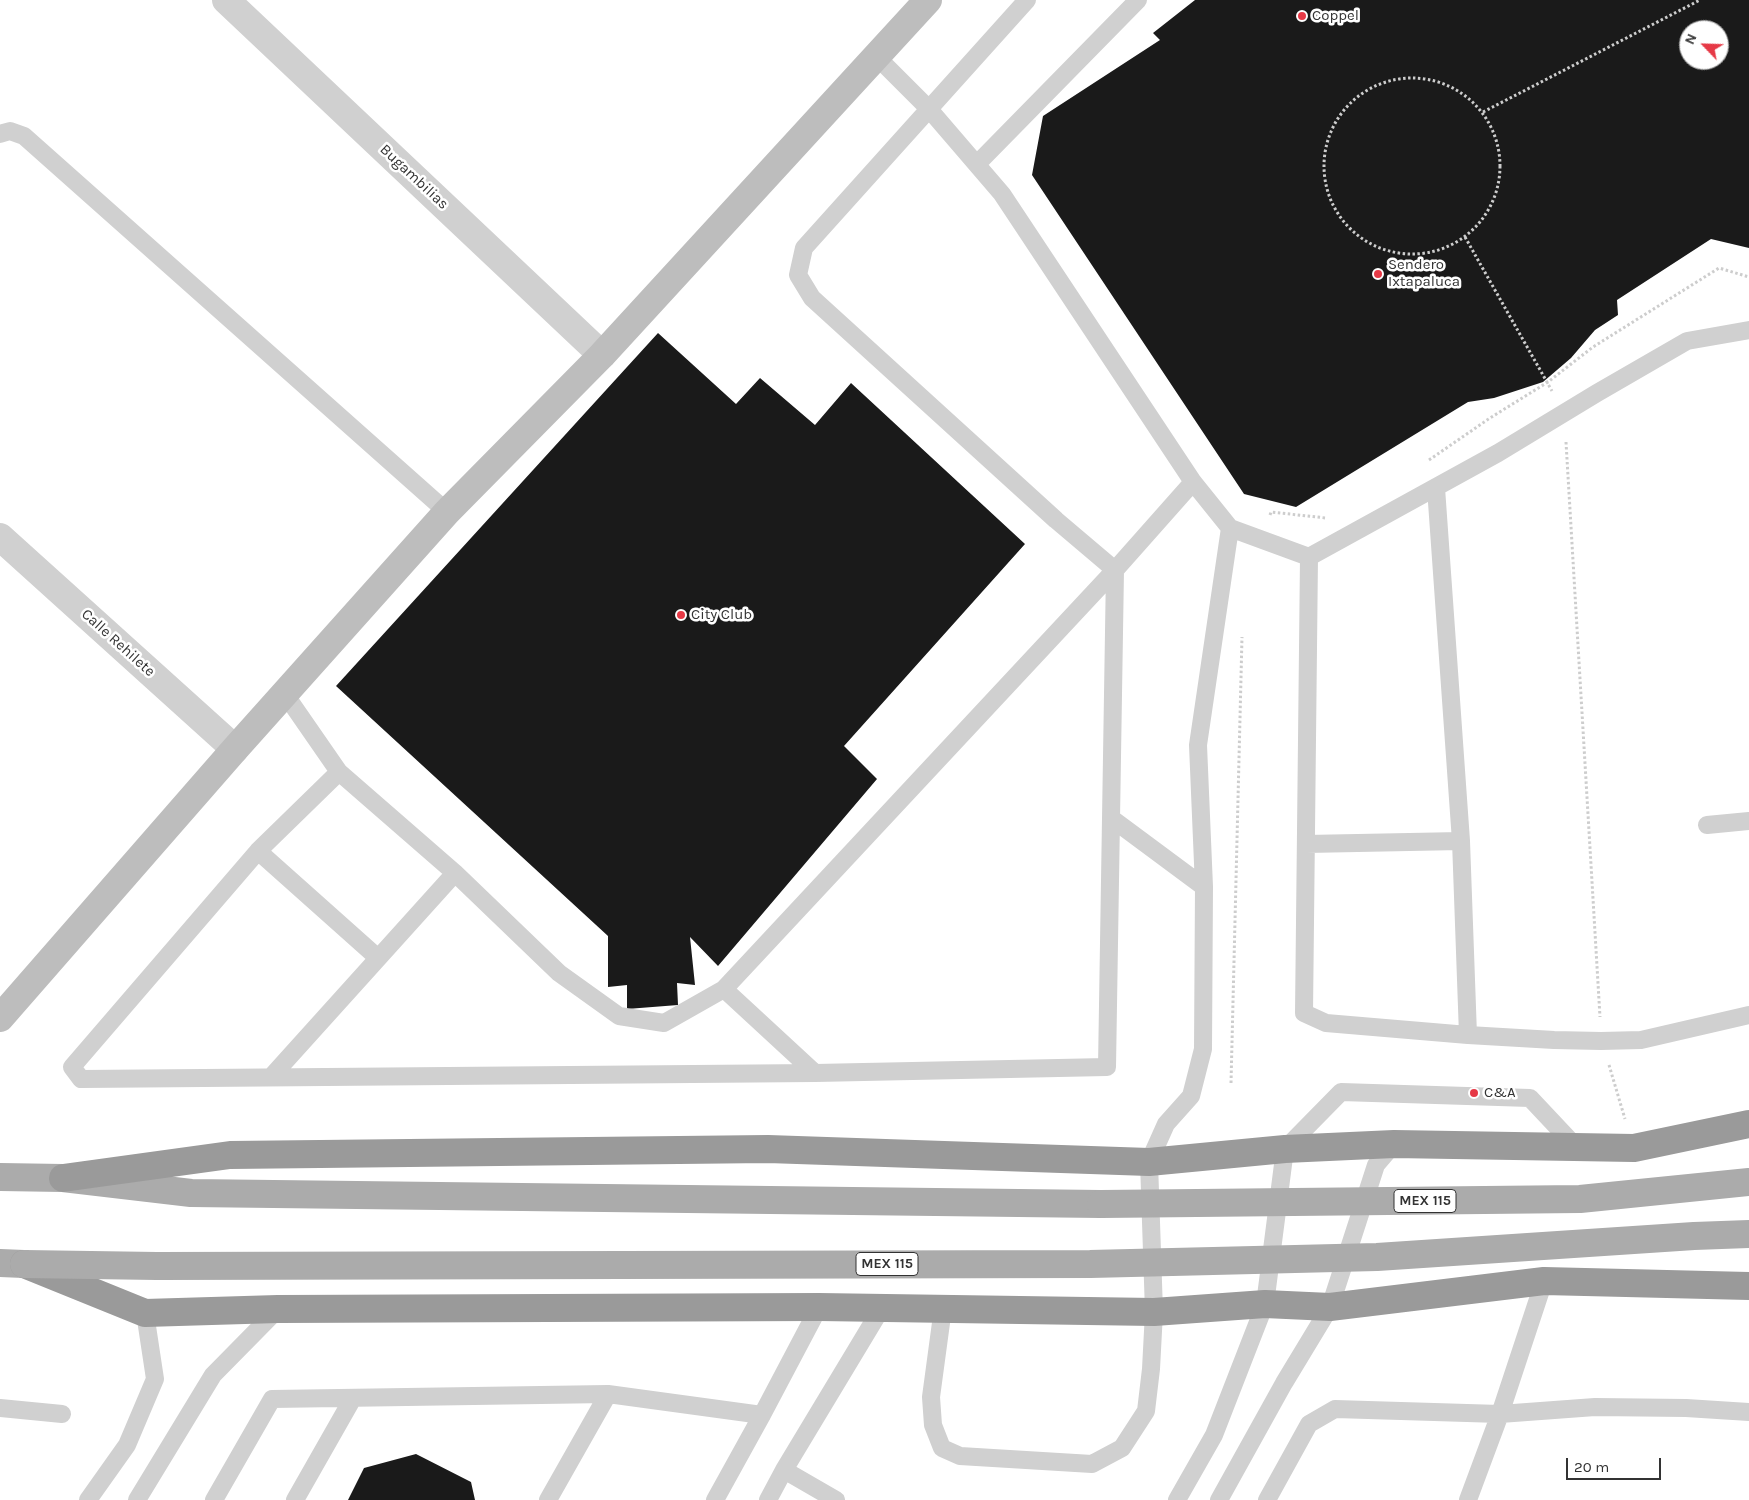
<!DOCTYPE html>
<html>
<head>
<meta charset="utf-8">
<style>
  body { margin:0 }
  #map { position:relative; width:1749px; height:1500px; overflow:hidden; background:#fff; font-family:Karla,sans-serif }
  canvas { display:block }
  .north { position:absolute; left:1679px; top:20px; width:50px; height:50px; box-sizing:border-box; background:#fff; border:1px solid #adadad; border-radius:50%; rotate:294deg; font-size:14px; font-weight:700; line-height:20px; text-align:center; color:#333 }
  .north::after { content:''; display:block; margin:auto; width:18px; height:22px; background:#e63946; clip-path:polygon(50% 0,100% 100%,50% 72%,0 100%) }
  .scale { position:absolute; left:1566px; top:1458px; width:95px; height:22px; box-sizing:border-box; border:2px solid #333; border-top:0; padding-left:6px; font-size:15px; line-height:18px; white-space:nowrap; color:#333; -webkit-text-stroke:4px #fff; paint-order:stroke }
</style>
</head>
<body>
<div id="map">
<canvas width="1749" height="1500"></canvas>
<div class="north">N</div>
<div class="scale">20 m</div>
</div>
<script>
const g = document.querySelector('canvas').getContext('2d');
g.lineJoin = 'round';
function fillPath(path, color) {
  g.fillStyle = color;
  g.fill(path, 'evenodd');
}
function poly(rows) {
  const path = new Path2D();
  for (const r of rows) {
    if (r.length === 3) {
      path.moveTo(r[0] + r[2], r[1]);
      path.arc(r[0], r[1], r[2], 0, 2 * Math.PI);
      continue;
    }
    path.moveTo(r[0], r[1]);
    for (let i = 2; i < r.length; i += 2) path.lineTo(r[i], r[i + 1]);
  }
  return path;
}
function stroke(path, color, width, dash) {
  g.strokeStyle = color;
  g.lineWidth = width;
  g.lineCap = dash ? 'butt' : 'round';
  g.setLineDash(dash || []);
  g.stroke(path);
}
function label(font, color, halo, rows, align = 'center') {
  g.font = font + ' Karla,sans-serif';
  g.lineWidth = 5;
  g.setLineDash([]);
  g.textBaseline = 'middle';
  g.strokeStyle = halo;
  g.fillStyle = color;
  for (const [text, x, y, turn = 0] of rows) {
    g.save();
    g.translate(x, y);
    g.rotate((+turn || 0) * Math.PI / 180);
    g.textAlign = isNaN(turn) ? turn : align;
    if (halo) g.strokeText(text, 0, 0);
    g.fillText(text, 0, 0);
    g.restore();
  }
}
fillPath(poly([
  [1195,0,1749,0,1749,248,1711,239,1617,300,1618,315,1595,330,1571,358,1543,382,1494,398,1468,402,1296,507,1244,494,1032,175,1043,116,1160,40,1153,33],
  [1689,30,1719,30,1719,60,1689,60],
  [658,333,736,404,760,378,815,425,851,383,1025,544,844,746,877,779,718,966,690,937,695,985,677,983,678,1005,627,1009,627,985,608,987,608,936,336,686],
  [416,1454,471,1482,475,1500,348,1500,364,1468]
]), '#1a1a1a');
stroke(poly([
  [1412,166,88],
  [1483,112,1700,0],
  [1465,237,1552,391],
  [1566,442,1600,1017],
  [1429,460,1490,418,1548,382,1593,347,1719,268,1749,277],
  [1270,515,1271,512,1326,518],
  [1609,1065,1625,1119],
  [1231,1083,1242,637]
]), '#cdcdcd', 3, [2.5, 2.5]);
stroke(poly([
  [877,57,929,109,804,248,798,275,812,298,1056,520,1115,570,724,989,815,1073,1107,1067,1115,570,1193,482],
  [0,134,10,131,24,136,447,512],
  [977,164,1138,0],
  [1436,488,1461,841,1468,1035],
  [1230,528,1309,557,1498,453,1597,393,1687,341,1749,330],
  [1309,557,1304,1013,1326,1023,1468,1035,1554,1040,1601,1041,1641,1040,1749,1015],
  [285,694,339,772],
  [1111,818,1204,887],
  [1707,825,1749,821],
  [1306,844,1461,841],
  [258,851,378,958],
  [724,989,664,1023,619,1016,559,973,455,873,339,772,258,851,72,1067,81,1079,815,1073],
  [271,1077,455,873],
  [943,1308,931,1397,933,1425,942,1448,960,1456,1092,1464,1122,1448,1146,1411,1151,1369,1154,1312,1149,1162,1166,1124,1191,1096,1203,1049,1204,887,1198,745,1230,528,1193,482,1002,194,929,109,1027,0],
  [0,1408,62,1414],
  [784,1470,836,1500],
  [88,1500,127,1445,155,1379,145,1313],
  [137,1500,213,1375,278,1309],
  [214,1500,272,1399,608,1394,762,1415],
  [295,1500,353,1398],
  [548,1500,608,1394],
  [715,1500,762,1415,819,1307],
  [768,1500,784,1470,881,1309],
  [1177,1500,1214,1435,1265,1304,1285,1149,1341,1092,1530,1098,1577,1148],
  [1219,1500,1284,1383,1330,1307,1376,1165,1394,1144],
  [1267,1500,1309,1424,1335,1409,1500,1414,1595,1407,1686,1408,1749,1412],
  [1468,1500,1500,1414,1544,1281]
]), '#d0d0d0', 18);
stroke(poly([
  [226,0,602,355],
  [0,537,235,749]
]), '#d0d0d0', 28);
stroke(poly([
  [0,1018,235,749,447,512,602,355,928,0]
]), '#bdbdbd', 28);
stroke(poly([
  [0,1177,63,1178,191,1193,1101,1204],
  [0,1263,24,1264]
]), '#ababab', 28);
stroke(poly([
  [63,1178,230,1155,768,1149,1149,1162,1285,1149,1394,1144,1634,1148,1749,1124],
  [24,1264,145,1313,278,1309,819,1307,1154,1312,1265,1304,1330,1307,1544,1281,1749,1286]
]), '#9a9a9a', 28);
stroke(poly([
  [1101,1204,1580,1199,1749,1182],
  [24,1264,157,1266,1090,1264,1377,1257,1694,1236,1749,1234]
]), '#ababab', 28);
for (const [x, y, r, color] of [
  [1302,16,5,"#e63946"],
  [1378,274,5,"#e63946"],
  [681,615,5,"#e63946"],
  [1474,1093,5,"#e63946"]
]) {
  const dot = new Path2D();
  dot.arc(x, y, r, 0, 2 * Math.PI);
  g.fillStyle = color;
  g.fill(dot);
  stroke(dot, '#fff', 2);
}
for (const [x, y, w] of [
  [1425,1201,62],
  [887,1264,62]
]) {
  const box = new Path2D();
  box.roundRect(x - w / 2, y - 11.5, w, 23, 4);
  g.fillStyle = '#fff';
  g.fill(box);
  stroke(box, '#333', 1);
}
label('bold 14px', '#333', null, [
  ["MEX 115",1425,1201],
  ["MEX 115",887,1264]
]);
label('15px', '#333', '#fff', [
  ["Coppel",1312,16],
  ["Sendero",1388,265],
  ["Ixtapaluca",1388,282],
  ["City Club",691,615],
  ["C&A",1484,1093]
], 'left');
label('15px', '#333', '#fff', [
  ["Bugambilias",414,177,43],
  ["Calle Rehilete",118,643,42]
]);
</script>
</body>
</html>
